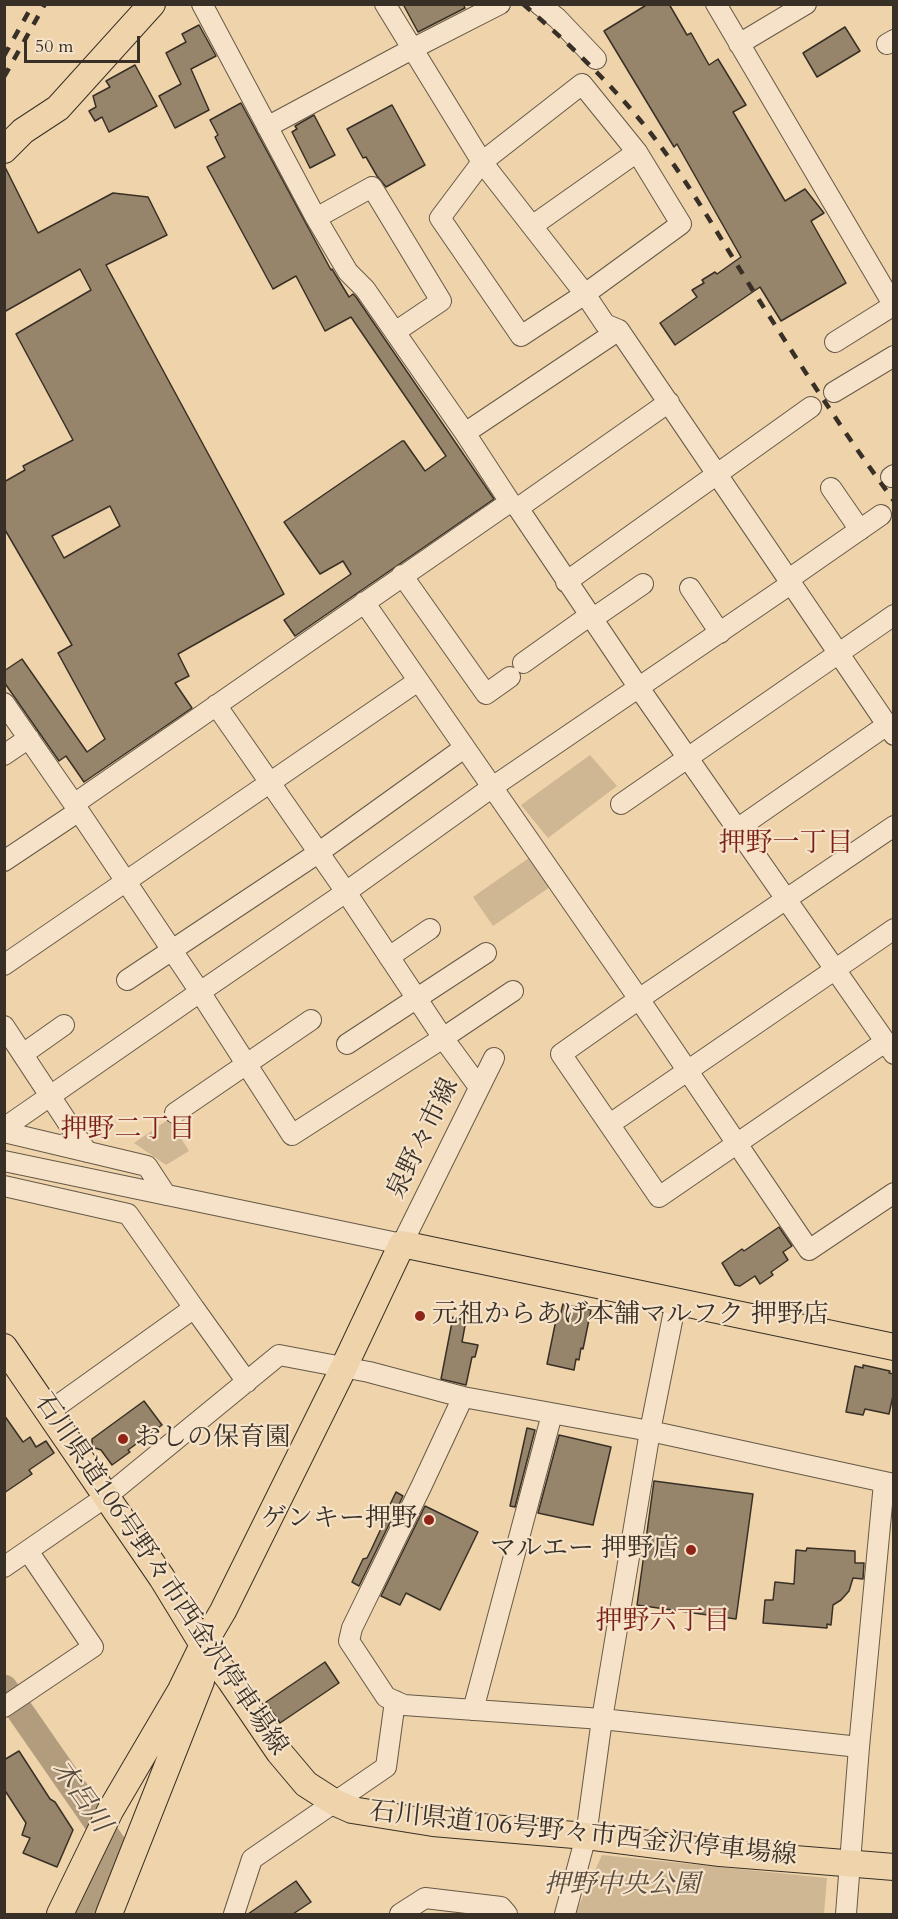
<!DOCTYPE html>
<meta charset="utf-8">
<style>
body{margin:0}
#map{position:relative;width:898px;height:1919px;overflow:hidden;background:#efd3ab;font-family:Cardo,serif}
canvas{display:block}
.frame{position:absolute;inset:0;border:6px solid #383026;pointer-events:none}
.scale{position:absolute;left:24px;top:36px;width:116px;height:27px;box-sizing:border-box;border:3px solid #383026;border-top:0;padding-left:8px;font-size:18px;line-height:21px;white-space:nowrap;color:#383026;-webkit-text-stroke:4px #f5e2c8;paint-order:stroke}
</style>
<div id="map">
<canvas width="898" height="1919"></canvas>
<div class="frame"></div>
<div class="scale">50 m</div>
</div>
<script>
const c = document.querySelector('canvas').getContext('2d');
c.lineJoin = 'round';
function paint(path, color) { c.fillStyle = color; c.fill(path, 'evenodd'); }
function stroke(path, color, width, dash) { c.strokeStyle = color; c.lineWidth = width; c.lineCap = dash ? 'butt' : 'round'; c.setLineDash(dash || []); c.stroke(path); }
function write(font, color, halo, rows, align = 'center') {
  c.font = font + ' Cardo,"Noto Serif JP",serif'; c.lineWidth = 4.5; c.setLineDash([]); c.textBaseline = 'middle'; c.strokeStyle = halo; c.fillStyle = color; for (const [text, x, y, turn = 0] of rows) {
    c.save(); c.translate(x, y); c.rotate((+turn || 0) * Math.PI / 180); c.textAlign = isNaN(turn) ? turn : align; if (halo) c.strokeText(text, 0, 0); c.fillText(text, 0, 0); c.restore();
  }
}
const green = new Path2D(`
 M590,755l27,31 -69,52 -27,-33z
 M533,855l20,30 -60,41 -20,-29z
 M169,1119l20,32 -23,14 -32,-22z
 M602,1855l225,23 -3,36h-249z`);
const river = new Path2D(`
 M4,1688l109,157 -26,69`);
const building = new Path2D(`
 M403,4h60l2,4 -47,24z
 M648,4h21l18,31 4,-2 18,32 9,-6 28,46 -13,7 52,89 20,-12 19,24 -13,8 35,62 -65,38 -21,-34 -85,58 -15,-22 37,-26 -5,-7 12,-7 -2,-3 13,-8 2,2 24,-17 -64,-113 -3,3 -70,-116z
 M199,25l17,31 -25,13 18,41 -34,18 -16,-32 22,-12 -15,-31 20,-11 -4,-8z
 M845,27l15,24 -43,26 -14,-24z
 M135,65l22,41 -48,26 -7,-15 -7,4 -6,-10 7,-4 -3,-11 17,-9 -4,-6z
 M241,103l90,167 1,-1 17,28 4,-3 3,3 138,202 -199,137 -11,-16 67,-46 -8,-13 -23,13 -36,-52 118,-81h2l21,30 21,-15 -95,-139 -26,14 -29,-55 -23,13 -66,-122 18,-10 -10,-20 3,-2 -8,-15z
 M392,105l33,60 -39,22 -9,-11 -11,-19 -3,1 -16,-29z
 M314,115l21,40 -25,13 -18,-36 5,-3 -2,-3z
 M4,165l34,68 75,-40 35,4 19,38 -61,30 178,329 -106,60 11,22 -14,7 17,25 -108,74 -18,-26 -7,5 -55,-79v-11l18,-12 65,93 18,-13 -47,-86 14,-8 -68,-117v-46l21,-12 -2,-4 50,-26 -57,-106 75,-44 -11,-21 -76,43zM110,506l10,20 -56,32 -12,-22z
 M779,1227l13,19 -9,6 5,8 -17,12 2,3 -13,9 -5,-8 -15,10 -5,-1 -13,-22 20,-14 2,2z
 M563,1304l28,6 -8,39 -2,-1 -2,12 -3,-1 -2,11 -27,-6 10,-49 3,1z
 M453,1317l13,3 -4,22 16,3 -3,12h-3l-6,28 -25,-6z
 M863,1365l27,6 -1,2 5,1v17l-5,23 -24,-5 -2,6 -17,-3 9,-46 8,2z
 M144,1401l18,24 -34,25 2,2 -18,13 -11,-15 -9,-3v-8z
 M4,1415l19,27 7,-5 6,10 10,-6 8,12 -25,17 3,4 -28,19z
 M527,1428l8,2 -20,77 -5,-1z
 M559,1435l52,12 -18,78 -55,-12z
 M654,1481l99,13 -17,125 -99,-14z
 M396,1492l7,4 -44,90 -7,-4 11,-23 4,-1 4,-8 15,-32 -1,-3z
 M425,1506l53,26 -38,78 -34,-17 -6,12 -19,-9z
 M807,1548l48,3v12h9l-1,16 -10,-1 -4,13 -8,9 -8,5 -2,20 -4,-1v4l-64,-5 2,-23h8l2,-18 19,2 2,-34 10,1z
 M325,1662l14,21 -59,40 -14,-21z
 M19,1751l31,48 5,3 18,28 -16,37 -34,-14 7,-15 -8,-3 4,-12 -22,-34v-29z
 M296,1881l15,21 -18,12h-45z`);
const minor = new Path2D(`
 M202,4l114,214 32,54 17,17 100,144 45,69 8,6 121,180 255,366
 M385,4l97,158 103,132 20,30 14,6 275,405
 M539,4l18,14 39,41
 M716,4l178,302
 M739,44l67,-40
 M887,44l7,-4
 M582,84l55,68 44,72 -96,70 -64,42 -81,-118 42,-56z
 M267,127l145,-78 88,-45
 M316,218l56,-31 69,114 -46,31
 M532,226l105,-74
 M835,342l59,-37
 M834,392l60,-36
 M465,433l154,-103
 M891,477l3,-2
 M831,488l29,42
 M518,508l151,-106
 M402,575l84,119 24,-17
 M789,579l92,-64
 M566,582l245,-175
 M690,588l30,45
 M364,602l275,397 170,251 85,-57
 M592,619l51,-35
 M523,663l66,-47
 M4,703l70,101
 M216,705l130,187 -146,100 92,143 151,-97 36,49
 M4,755l25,-17
 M621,804l273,-189
 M737,829l150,-104
 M4,861l75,-50
 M389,957l41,-28
 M4,965l414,-284
 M127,980l191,-127 146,-105
 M513,991l-70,47 -97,-146 145,-104 301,-205
 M4,1026l83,126
 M885,1042l-226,155 -98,-143 78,-55 255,-173
 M347,1044l139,-91
 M23,1054l41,-29
 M175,1113l136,-93
 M610,1124l284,-195
 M4,1128l196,-136 -126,-188 436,-302
 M4,1132l143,34 19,29
 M4,1161l398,83 92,-186
 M4,1186l124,28 66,94 -144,103
 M194,1308l53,74
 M463,1397l-42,90 -69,141 -3,13 37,56 18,8 198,14 257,28 -13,167
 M4,1567l103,-71 172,-141 90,17 94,25 187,34 244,53
 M4,1707l89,-60 -65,-96
 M473,1710l79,-296
 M859,1747l25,-264
 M234,1914l18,-55 134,-92 9,-66
 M400,1914l25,-16 76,9 6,7
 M565,1914l21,-78 16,-117 48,-288 26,-130`);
const major = new Path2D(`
 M4,150l19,-19 35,-23 94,-104
 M4,1347l158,231 41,67 27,35 49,72 27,32 28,18 18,8 81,13 153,13 134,17 174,14
 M60,1914l50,-103 71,-121 22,-45 20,-34 120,-242 59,-125 492,103
 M109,1914l92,-233`);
const rail = new Path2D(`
 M523,4c49,42 97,88 136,140 34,46 63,97 93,145 46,72 91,143 142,212
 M4,56l29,-52
 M4,77l41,-73`);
const markers = [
 [420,1316,6,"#8f2418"],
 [123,1439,6,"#8f2418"],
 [429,1520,6,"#8f2418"],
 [691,1550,6,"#8f2418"]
];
const streetNames = [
 ["泉野々市線",424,1139,-64],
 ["石川県道106号野々市西金沢停車場線",160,1575,56],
 ["石川県道106号野々市西金沢停車場線",583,1835,6]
];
const poiNames = [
 ["元祖からあげ本舗マルフク 押野店",432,1316],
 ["おしの保育園",135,1439],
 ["ゲンキー押野",417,1520,"right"],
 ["マルエー 押野店",679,1550,"right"]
];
const parkNames = [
 ["押野中央公園",622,1886]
];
const neighbourhoodNames = [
 ["押野一丁目",786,845],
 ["押野二丁目",128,1131],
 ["押野六丁目",663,1623]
];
const waterNames = [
 ["木呂川",80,1797,55]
];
paint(green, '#d0b794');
stroke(river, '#b19c7e', 27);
paint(building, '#97856b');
stroke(building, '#383026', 1.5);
stroke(minor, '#665947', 22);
stroke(major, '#383026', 28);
stroke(minor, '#f5e2c8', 20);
stroke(major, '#efd3ab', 26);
stroke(rail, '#383026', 4.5, [10, 10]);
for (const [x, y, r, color] of markers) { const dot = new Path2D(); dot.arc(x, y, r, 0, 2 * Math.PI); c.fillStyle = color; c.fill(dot); stroke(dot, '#f5e2c8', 2); }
write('26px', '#383026', '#f5e2c8', streetNames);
write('26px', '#383026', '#f5e2c8', poiNames, 'left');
write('italic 26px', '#564b3c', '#f5e2c8', parkNames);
write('27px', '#7a1f14', '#f5e2c8', neighbourhoodNames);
write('italic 27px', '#564b3c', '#f5e2c8', waterNames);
</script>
